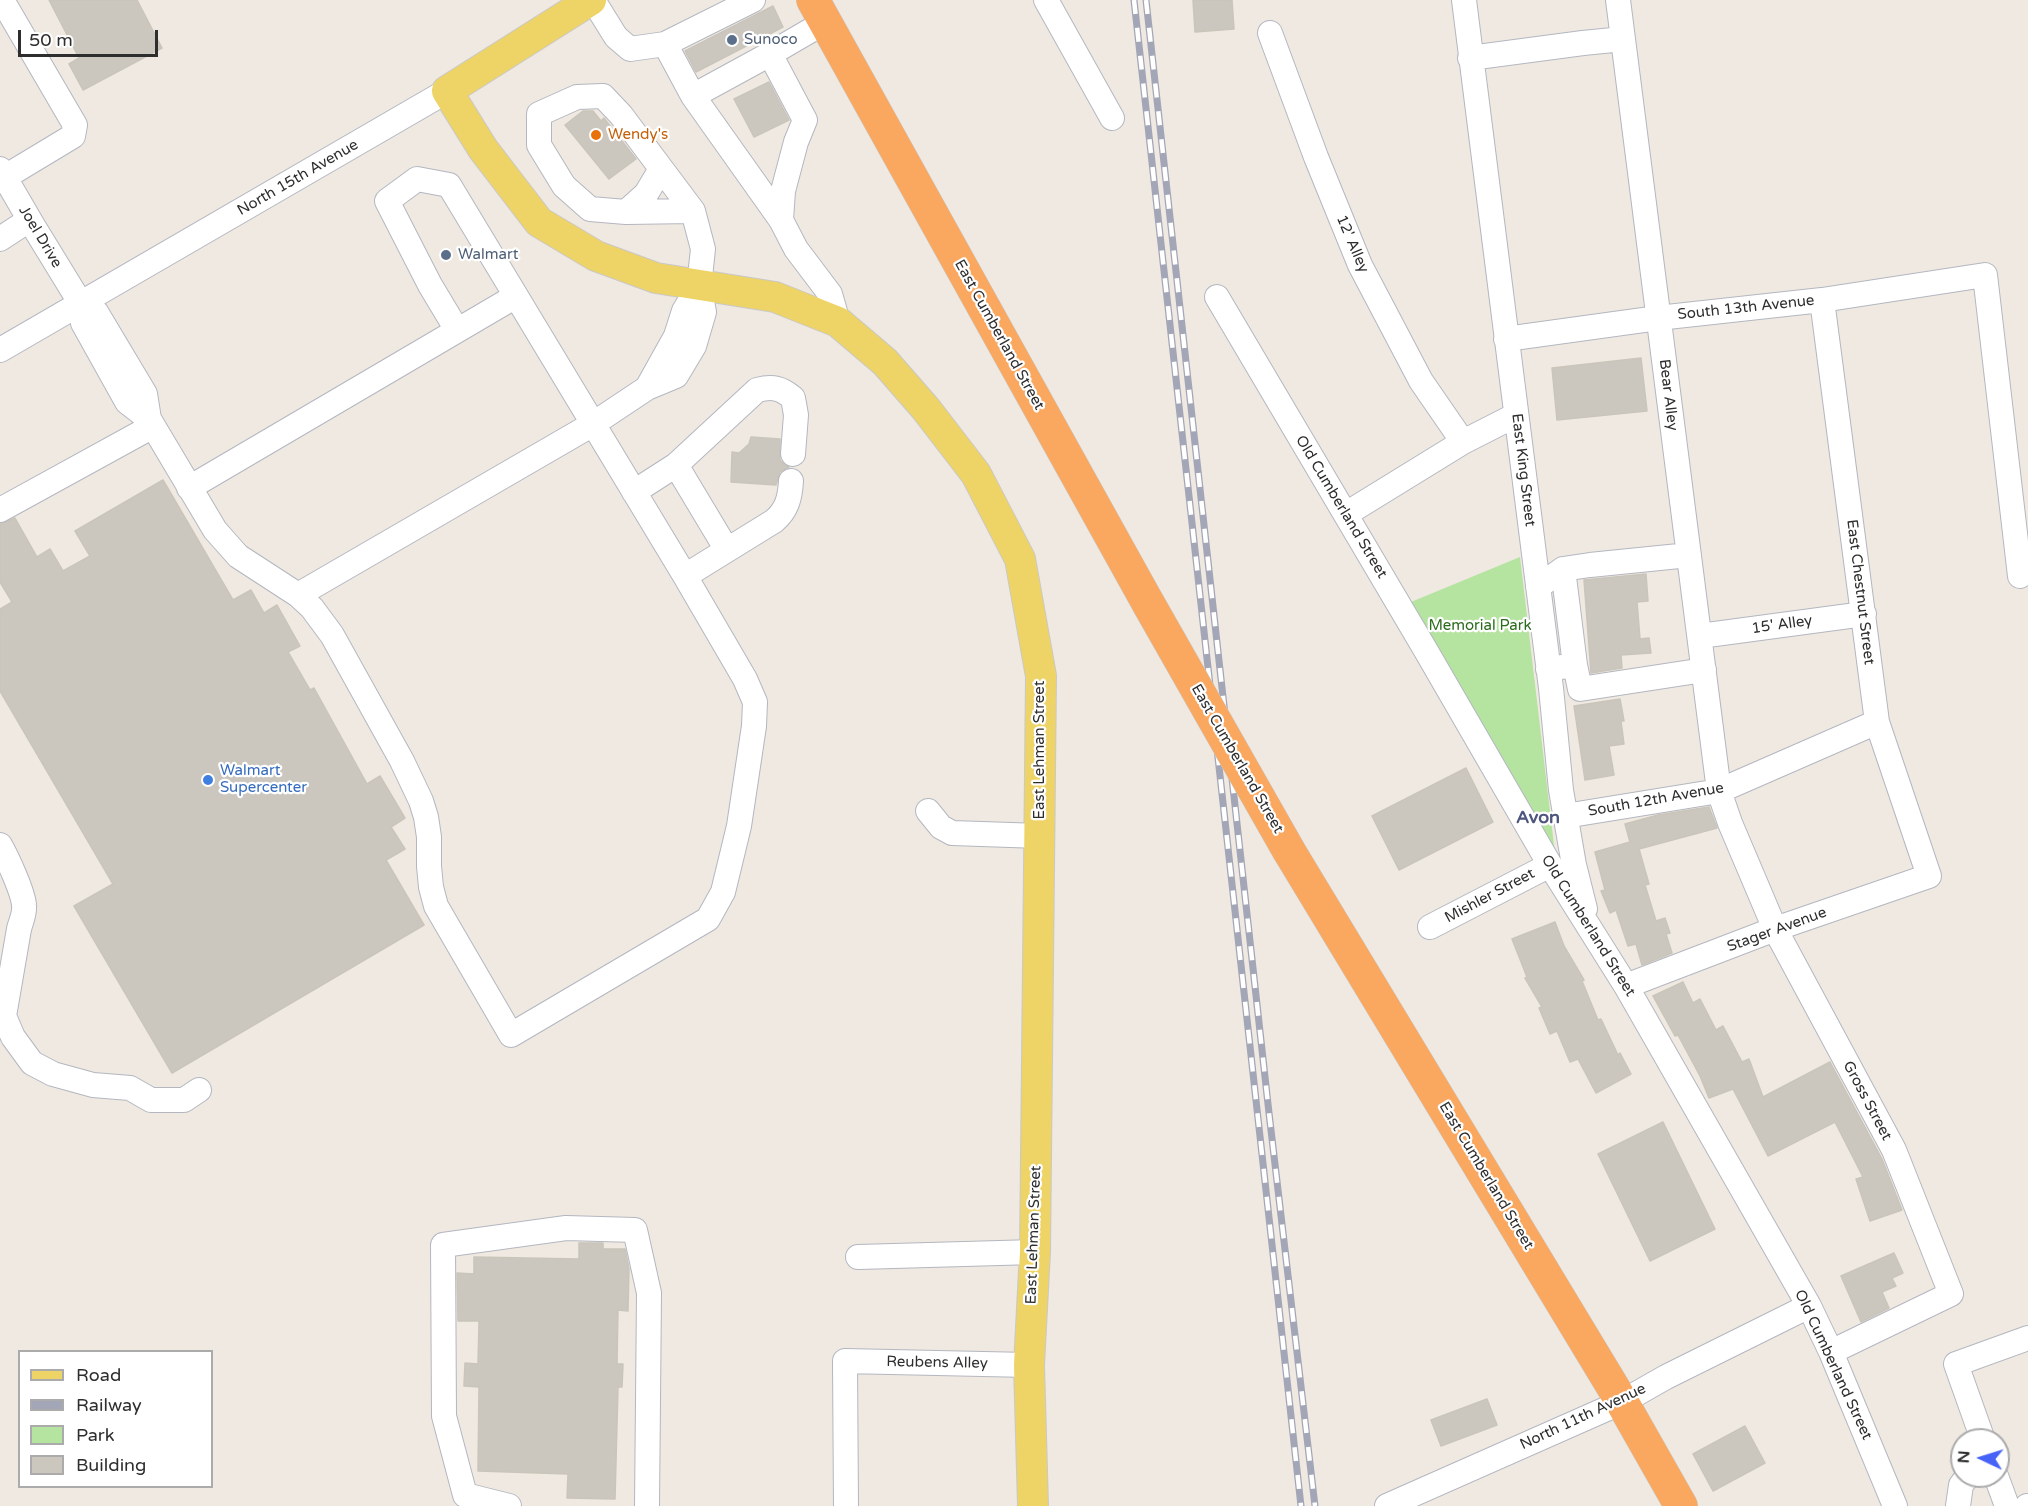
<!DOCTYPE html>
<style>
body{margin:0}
#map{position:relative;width:2028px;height:1506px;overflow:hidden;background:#efe9e1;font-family:"Varela Round",sans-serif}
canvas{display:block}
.legend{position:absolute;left:18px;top:1350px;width:195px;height:138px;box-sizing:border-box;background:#fff;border:2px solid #ababab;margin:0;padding:8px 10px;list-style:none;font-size:18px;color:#2e2e2e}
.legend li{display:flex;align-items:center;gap:12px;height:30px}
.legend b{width:30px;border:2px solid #ababab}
.north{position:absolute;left:1950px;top:1428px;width:60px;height:60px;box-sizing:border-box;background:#fff;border:2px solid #ababab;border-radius:50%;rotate:274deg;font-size:16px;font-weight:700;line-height:24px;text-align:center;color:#2e2e2e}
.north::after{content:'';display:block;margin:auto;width:21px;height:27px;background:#4762f6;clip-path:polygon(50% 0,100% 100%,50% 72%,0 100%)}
.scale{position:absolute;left:18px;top:30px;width:140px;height:27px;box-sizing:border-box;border:3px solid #2e2e2e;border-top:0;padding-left:8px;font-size:18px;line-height:21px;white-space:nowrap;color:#2e2e2e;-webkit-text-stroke:4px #fff;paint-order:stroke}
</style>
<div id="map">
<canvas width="2028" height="1506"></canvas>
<ul class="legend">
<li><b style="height:8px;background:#eed367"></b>Road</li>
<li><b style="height:8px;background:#a3a6b7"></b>Railway</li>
<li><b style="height:16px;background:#b5e3a0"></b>Park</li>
<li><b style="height:16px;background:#cbc7bf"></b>Building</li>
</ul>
<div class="north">N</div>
<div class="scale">50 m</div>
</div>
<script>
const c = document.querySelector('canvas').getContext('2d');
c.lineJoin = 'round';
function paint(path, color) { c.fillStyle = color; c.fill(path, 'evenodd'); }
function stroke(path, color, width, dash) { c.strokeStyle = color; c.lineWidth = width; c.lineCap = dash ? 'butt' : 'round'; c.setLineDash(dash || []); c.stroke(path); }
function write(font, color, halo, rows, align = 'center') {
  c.font = font + ' "Varela Round",sans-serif'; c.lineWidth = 4.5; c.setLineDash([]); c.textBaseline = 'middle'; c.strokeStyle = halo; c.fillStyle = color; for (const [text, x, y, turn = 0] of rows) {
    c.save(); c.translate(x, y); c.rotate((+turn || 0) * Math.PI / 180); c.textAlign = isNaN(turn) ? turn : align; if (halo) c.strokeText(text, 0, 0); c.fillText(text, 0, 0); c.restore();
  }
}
const green = new Path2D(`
 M1520,557l35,297 -144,-252z`);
const building = new Path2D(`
 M49,0h88l25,48 -79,42 -14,-26 10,-6z
 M1193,0h39l2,29 -39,3z
 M773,6l10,21 -87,45 -11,-21z
 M769,82l20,38 -35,17 -20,-38z
 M583,111h10l8,10 3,-3 32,41 -27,20 -44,-54z
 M1641,358l6,53 -90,9 -5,-52z
 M751,437l29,2v21l5,5 4,2 -9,5 -4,13 -45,-3 1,-30 7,1 10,-9z
 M163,480l70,120 18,-10 13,23 13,-8 23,41 -12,6 22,38 4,-2 53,96 13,-8 25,42 -14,9 14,22 -19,11 38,65 -252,148 -98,-167 39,-22 -113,-193v-82l12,-7 -12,-20v-58l15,-6 22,39 13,-8 13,22 27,-15 -15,-25z
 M1646,574l2,27 -11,1 3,37 9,-1 2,15 -30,2 1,13 -31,5 -7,-93z
 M1620,699l4,22h-3l3,23 -15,2 5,29 -29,5 -11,-74z
 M1466,768l27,54 -94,48 -27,-54z
 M1709,807l8,21 -78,21 10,35 -4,1 11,36 9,-3 5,15 -4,1 6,19 -30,12 -6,-21 -8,2 -12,-36 -6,3 -9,-22 4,-1 -10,-38 35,-10 -5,-18 33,-9z
 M1555,922l9,24 20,34 -2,1 16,39 3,-1 17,36 2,-2 11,21 -35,19 -18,-34 -8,3 -13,-31 -7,3 -11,-26 3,-1 -17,-29 2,-1 -15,-38z
 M1683,982l10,21 7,-4 16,31 7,-4 19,36 7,-3 14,38 67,-35 52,97 20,51 -32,11 -14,-42 7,-2 -28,-55 -67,34 -35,-67 -24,9 -9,-22 -22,-41 -3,1 -22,-40z
 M1663,1122l52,107 -65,32 -52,-107z
 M579,1243h24v6h22l4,20 -1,42 -10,-1 -1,54h6l-1,23h-4l-3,112 -48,-1 1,-24 -90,-3 1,-84 -15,-1 1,-23 13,1 1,-43h-21l-1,-48 17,1v-17l105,2z
 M1894,1253l9,20 -11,5 4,8 -14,6 7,16 -28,14 -20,-46z
 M1487,1399l10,26 -56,21 -10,-26z
 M1745,1426l20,37 -52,28 -20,-37z`);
const minor = new Path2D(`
 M2,0l73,125 -2,11 -68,41
 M593,0l23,37 14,12 35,-5 28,52 77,-42
 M1046,0l66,118
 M1464,0l87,688 10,102 13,75 11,44
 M1618,0l101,791 11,32 45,106 119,221 57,144 -120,58
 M825,22l-55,32 35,66 -9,22 -13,49 -2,29 15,29 34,45 8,28
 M1270,33l46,124 44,108 61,116 42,61
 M665,44l88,-44
 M1470,58l113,-15 40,-4
 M693,96l88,124
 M0,169l32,55 49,80 2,19 44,79 22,17 66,111 23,26 60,39 14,13 20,27 70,126 19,40 5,16 3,20v29l2,21 5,19 75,129 197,-116 15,-27 16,-66 15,-100 1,-24 -10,-23 -60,-103 -236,-391 -32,-6 -30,22 43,84 27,45
 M626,212l20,-18 15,-25
 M0,239l29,-19
 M1217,297l208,352 125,216 76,121 183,320 22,46 64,154
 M83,305l13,7 49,82 4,25
 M1506,339l152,-21 164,-18 163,-25 35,301
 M0,350l447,-259
 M647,388l29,-52 8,-25 15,-25
 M676,465l51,85
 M189,488l327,-192
 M634,492l42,-27 81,-75c16,-4 24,-2 36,8l3,17 -3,39
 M0,510l153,-84
 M1346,514l117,-72 53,-27
 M1563,569l27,-4 99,-10
 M685,576l89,-55c13,-11 16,-23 17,-40
 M1538,587l25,-18 12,96 -27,4
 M298,595l295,-171 54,-36 29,-12 18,-30 10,-34 -5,-26 4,-37 -10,-38 -72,-96 -18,-19 -26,1 -38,17v31l25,41 26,23 36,3 67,-1
 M1700,636l164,-22
 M1575,665l5,24 124,-19
 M928,811l13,16 11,6 88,3
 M1565,816l154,-25 158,-69
 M0,845c7,12 23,47 24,60 1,9 -3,16 -5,24l-15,87 9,21 19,26 21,11 40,11 37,3 21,12h33l15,-10
 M1430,927l120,-62
 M1626,986l149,-57 154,-53 -52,-154 -55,-422
 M858,1257l177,-5
 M1983,1440l-27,-76 72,-26
 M1996,1476l11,30
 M509,1506l-44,-11 -21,-79 -1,-171 123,-17 69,2 14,63 -2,213
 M846,1506l-1,-145 184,4
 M1387,1506l235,-104 44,-25 143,-71
 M1958,1506l3,-21 7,-9
 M2027,1506h1`);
const major = new Path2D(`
 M591,0l-144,91 36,58 56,73 57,34 60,22 119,19 63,25 47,40 41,47 50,65 44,85 21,117 -6,576 -6,113 4,141`);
const highway = new Path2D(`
 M813,0l335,603
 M1289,851l333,551 59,104`);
const rail = new Path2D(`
 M1134,0l167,1506
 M1146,0l123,1113 46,393`);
const highwayBridge = new Path2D(`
 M1148,603l141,248`);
const markers = [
 [732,40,6,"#5c6f8a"],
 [596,135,6,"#e8710a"],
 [446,255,6,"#5c6f8a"],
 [208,780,6,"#3f7fe0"]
];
const serviceNames = [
 ["Sunoco",744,40],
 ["Walmart",458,255]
];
const foodNames = [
 ["Wendy's",608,135]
];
const streetNames = [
 ["North 15th Avenue",298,178,-30],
 ["Joel Drive",40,237,59],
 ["12' Alley",1352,244,67],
 ["South 13th Avenue",1746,308,-6],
 ["East Cumberland Street",999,335,61],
 ["Bear Alley",1668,395,83],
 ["East King Street",1523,470,83],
 ["Old Cumberland Street",1341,507,59],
 ["East Chestnut Street",1860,592,83],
 ["15' Alley",1782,625,-8],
 ["East Lehman Street",1040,750,-90],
 ["East Cumberland Street",1237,759,60],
 ["South 12th Avenue",1656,800,-10],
 ["Mishler Street",1490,896,-28],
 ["Old Cumberland Street",1588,926,58],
 ["Stager Avenue",1777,930,-20],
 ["Gross Street",1867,1101,62],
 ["East Cumberland Street",1486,1176,59],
 ["East Lehman Street",1034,1235,-88],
 ["Reubens Alley",937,1363,1],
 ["Old Cumberland Street",1833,1365,65],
 ["North 11th Avenue",1583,1417,-25]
];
const parkNames = [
 ["Memorial Park",1480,626]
];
const shopNames = [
 ["Walmart",220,771],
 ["Supercenter",220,788]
];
const quarterNames = [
 ["Avon",1538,818]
];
paint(green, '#b5e3a0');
paint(building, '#cbc7bf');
stroke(building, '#cac5ba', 1.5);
stroke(minor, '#b4b7c0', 26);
stroke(major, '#c9c9c9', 32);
stroke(highway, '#c9c9c9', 34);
stroke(minor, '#fff', 24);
stroke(major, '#eed367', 30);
stroke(highway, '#faa860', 33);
stroke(rail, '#a3a6b7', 7);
stroke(rail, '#fff', 4.5, [14]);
stroke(highwayBridge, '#c9c9c9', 34, []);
stroke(highwayBridge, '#faa860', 33);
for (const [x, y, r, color] of markers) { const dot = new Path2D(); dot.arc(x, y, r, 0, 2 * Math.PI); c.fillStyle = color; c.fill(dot); stroke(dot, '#fff', 2); }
write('15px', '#4e5e75', '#fff', serviceNames, 'left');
write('15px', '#c56008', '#fff', foodNames, 'left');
write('15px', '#2e2e2e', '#fff', streetNames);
write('15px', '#2b6c1d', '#fff', parkNames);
write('15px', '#366cbe', '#fff', shopNames, 'left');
write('bold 18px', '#4e557e', '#fff', quarterNames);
</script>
